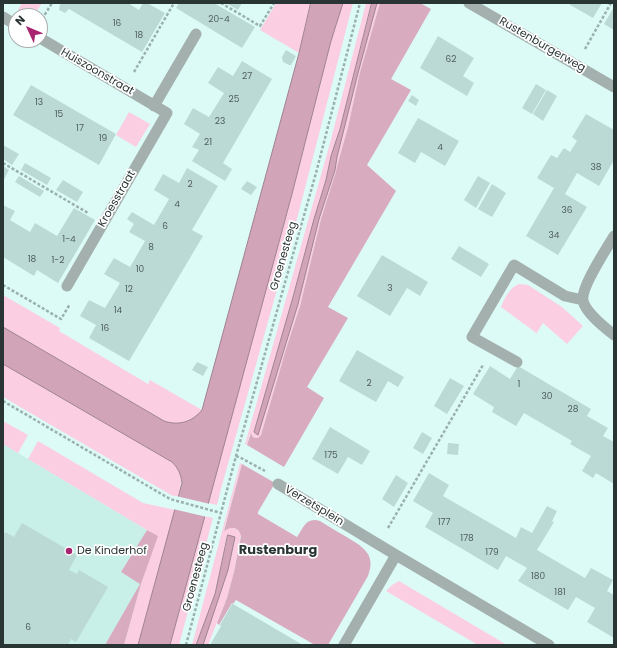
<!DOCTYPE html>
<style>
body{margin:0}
#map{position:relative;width:617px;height:648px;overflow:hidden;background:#ddfbf6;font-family:Poppins,sans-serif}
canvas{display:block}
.frame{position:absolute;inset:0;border:4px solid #293533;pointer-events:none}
.north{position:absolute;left:8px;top:8px;width:40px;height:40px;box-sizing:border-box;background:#fff;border:1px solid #a9aead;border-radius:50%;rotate:314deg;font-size:11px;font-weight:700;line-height:16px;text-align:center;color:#293533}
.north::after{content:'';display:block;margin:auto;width:14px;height:18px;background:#a8246f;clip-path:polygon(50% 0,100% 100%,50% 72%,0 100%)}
</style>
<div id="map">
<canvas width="617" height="648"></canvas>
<div class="frame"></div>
<div class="north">N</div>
</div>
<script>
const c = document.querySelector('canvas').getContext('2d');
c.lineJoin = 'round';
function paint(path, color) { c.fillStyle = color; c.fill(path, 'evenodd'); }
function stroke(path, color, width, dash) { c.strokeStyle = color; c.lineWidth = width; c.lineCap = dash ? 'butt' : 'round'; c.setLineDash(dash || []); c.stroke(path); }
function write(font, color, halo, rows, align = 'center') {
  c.font = font + ' Poppins,sans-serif'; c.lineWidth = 3.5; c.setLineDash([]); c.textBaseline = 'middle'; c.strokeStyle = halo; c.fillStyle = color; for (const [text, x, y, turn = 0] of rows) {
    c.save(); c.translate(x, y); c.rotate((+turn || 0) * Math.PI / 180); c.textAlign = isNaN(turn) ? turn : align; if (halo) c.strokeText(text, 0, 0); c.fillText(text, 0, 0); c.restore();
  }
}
const built = new Path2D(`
 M3,444l144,86 -26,42 20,12 -36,61h-102z`);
const green = new Path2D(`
 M22,3h20l-8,13h-5l-11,-6z
 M276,3h35l-12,50 -39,-23z
 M343,3h10l-55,212 -77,274 -4,16 -9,-2 84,-309 39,-153z
 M366,3h6l-32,126 -9,27 -5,24 -12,39 -21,78 -39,135 4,2 40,-130 21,-85 16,-49 2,-13 21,-84 19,-70h3l-20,69 -12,55 -9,32 -3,12 -15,48 -21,87 -14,43 -25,86 -3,3h-3l-5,-4 -3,11 -2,-1 85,-301z
 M129,112l21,12 -14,23 -20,-12z
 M519,284l9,1 34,22 21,19 -16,18 -24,-21 -7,11 -1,-2 -34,-25c3,-8 9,-20 18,-23z
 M3,295l57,33 -1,3 89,53 2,-4 52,30c-10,12 -23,16 -38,11l-161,-94z
 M3,364l169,98c12,12 10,19 6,35l-7,-2 -168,-98z
 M3,421l25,14 -10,18 -15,-9z
 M38,441l105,62 32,7 -37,135h-14l17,-61 16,-48 -129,-77z
 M240,463l2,1 -18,66c7,-3 12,-3 17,4l-7,38 -7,26 -19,47h-5l25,-75 7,-33 -7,-2 -13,59 -19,51h-4z
 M205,516l8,2 -34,127h-9z
 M399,581l108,64h-29l-92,-54 6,-6z`);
const forest = new Path2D(`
 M380,3h40l11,6 -40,70 20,11 -44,75 29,26 -68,116 20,11 -41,69 17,11 -40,69 -37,-22 4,-12 1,3 3,2h3l3,-3 25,-86 14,-43 21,-87 15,-48 3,-12 9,-32 12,-55z
 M242,464l33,19 -17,29v2l39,23c7,-10 9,-20 23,-16 8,5 16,10 25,15 16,10 32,17 23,40l-40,69h-13l-79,-45 -3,4 -1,-1 -13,22 -2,-2 10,-25 7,-26 7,-36c-2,-9 -10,-10 -17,-5z
 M147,530l11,6 -17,48 -17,61h-19l35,-61 -19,-12z`);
const water = new Path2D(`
 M311,3h32l-12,38 -39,153 -122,451h-32l44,-162c-1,-9 -4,-15 -10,-21l-169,-98v-37l161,94c15,5 28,1 38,-11l97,-357z
 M372,3h5l-19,70 -21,84 -2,13 -16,49 -21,85 -40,131 -4,-3 39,-135 21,-78 12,-39 5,-24 9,-27z
 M228,535l7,2 -7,33 -25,75h-7l19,-51z`);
const pier = new Path2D(`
 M176,496l34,8 -3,13 -34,-8z`);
const building = new Path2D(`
 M58,3h70l11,7 4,-7h4l18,10 -23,39 -73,-43 -4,4 -6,-3 1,-6z
 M179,3h35l41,24 -13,21 -66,-40z
 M226,3h16l-4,7z
 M567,3h35l-9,15z
 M614,7v23l-10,-6z
 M438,36l36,22 -11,18 11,7 -7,13 -47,-28z
 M286,50l10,6 -5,9h-2l-6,-3 -1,-5z
 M242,61l30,18 -49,84 9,6 -7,12 -33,-20 7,-11 -7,-3 8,-13 -16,-10 9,-16 16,9 15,-24 -16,-10 10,-16 15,9z
 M536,84l10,6 -14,24 -10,-6z
 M31,85l85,49 -17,31 -86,-50z
 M547,90l10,6 -14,25 -10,-7z
 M412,95l7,5 -3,6 -8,-5z
 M586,114l28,16v30l-15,26 -22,-13 -12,21 22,13 -29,48 -32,-19 28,-48 -17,-10 14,-23 6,3 7,-10 6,4 7,-11 -5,-4z
 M418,118l41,23 -14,25 -24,-14 -6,11 -17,-10z
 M3,145l16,9 -7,11 -9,-6z
 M25,163l26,15 -4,7 -26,-15z
 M3,166l6,4 -6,11z
 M187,168l31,18 -26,44 11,6 -74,125 -40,-23 7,-13 -16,-9 9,-16 16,8 15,-25 -16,-9 10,-16 16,9 15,-26 -16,-9 5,-8 -7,-5 5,-7 22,13 15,-26 -15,-9 9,-16 16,9z
 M19,176l25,15 -4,6 -25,-15z
 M478,176l12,7 -14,25 -12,-8z
 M63,180l20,12 -6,10 -21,-12z
 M247,181l10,6 -6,8 -10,-6z
 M492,184l14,9 -14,24 -14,-8z
 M3,205l12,6 -5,9 20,12 5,-9 22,13 17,-28 21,12 -37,63 -21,-13 -3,6 -31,-19z
 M459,246l30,18 -8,13 -30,-18z
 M382,255l46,27 -8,14 -13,-8 -17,28 -33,-20z
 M357,350l47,27 -6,10 -10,-6 -12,21 -37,-21z
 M197,362l11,5 -5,9 -11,-6z
 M490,366l20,13 8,-13 73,43 -4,7 21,12 -5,8 11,6v42l-18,-11 -3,5 -11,-7 9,-15 -21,-12 2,-3 -48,-28 -8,13 -24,-14 2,-5 -21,-13z
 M450,378l14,8 -17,28 -13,-8z
 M330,427l40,24 -8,14 -14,-8 -10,17 -26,-15z
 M422,432l10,6 -9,16 -10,-6z
 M448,443l11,1 -1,11 -11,-1z
 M429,473l20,12 -6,11 73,42 5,-11 11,6 15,-27 10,5 -5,10 2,1 -17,28 48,28 6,-10 22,12 -6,11 7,4v43l-27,-16 8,-14 -19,-11 -8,13 -50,-29 9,-13 -21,-12 -8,14 -73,-43 8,-14 -20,-12z
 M396,475l12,8 -14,24 -12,-8z
 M22,523l55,32 -8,15 8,4 2,-4 29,17 -32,55 -5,-3 -3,6h-65v-109l2,-4 9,5z
 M232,604h1l70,41h-93l11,-19 -1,-1z`);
const path = new Path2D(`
 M221,3l39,23 14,-23
 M42,19l10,-16
 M585,49l26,-46
 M134,72l40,-69
 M3,163l85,50
 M3,285l58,34 9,-15
 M3,401l167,98 51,14
 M236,456l5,2 24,13
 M388,528l95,-163
 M186,645l50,-189 80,-283 44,-170`);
const minor = new Path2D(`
 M3,17l13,8
 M40,38l127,75 -100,173
 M154,106l42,-72
 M614,236c-7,12 -34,52 -31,65 3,12 21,26 31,34
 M517,362l-45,-25 42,-72 51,31 18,4
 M278,484l118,71 153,90
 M344,645l52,-90`);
const tertiary = new Path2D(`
 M469,3l145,84`);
const markers = [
 [69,551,4,"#a8246f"]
];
const numberNames = [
 ["20-4",219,20],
 ["16",117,24],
 ["18",139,36],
 ["62",451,60],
 ["27",247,77],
 ["25",234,100],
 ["13",39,103],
 ["15",59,115],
 ["23",220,122],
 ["17",80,129],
 ["19",103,139],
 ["21",208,143],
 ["4",440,148],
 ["38",596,168],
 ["2",190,185],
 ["4",177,205],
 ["36",567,211],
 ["6",165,227],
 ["34",554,236],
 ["1-4",69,240],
 ["8",151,248],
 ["18",32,260],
 ["1-2",58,261],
 ["10",140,270],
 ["3",390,289],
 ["12",129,290],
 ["14",118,311],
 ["16",105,329],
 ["2",369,384],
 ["1",519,385],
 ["30",547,397],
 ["28",573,410],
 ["175",331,456],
 ["177",444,523],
 ["178",467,539],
 ["179",492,553],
 ["180",538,577],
 ["181",560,593],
 ["6",28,628]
];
const streetNames = [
 ["Rustenburgerweg",542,45,30],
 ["Huiszoonstraat",97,72,30],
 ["Kroesstraat",117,199,-60],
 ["Groenesteeg",284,256,-74],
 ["Verzetsplein",314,506,31],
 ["Groenesteeg",196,577,-75]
];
const poiNames = [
 ["De Kinderhof",77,551]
];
const quarterNames = [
 ["Rustenburg",278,551]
];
paint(built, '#c8efe8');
paint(green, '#fbcee1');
paint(forest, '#d9abbe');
paint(water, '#d1a4b7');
stroke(water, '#9f838f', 1);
paint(pier, '#ddfbf6');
paint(building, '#bcdad5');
stroke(path, '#9ab1ad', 2.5, [3, 2]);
stroke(minor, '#a3b0ae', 11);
stroke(tertiary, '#a3b0ae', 11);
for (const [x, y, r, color] of markers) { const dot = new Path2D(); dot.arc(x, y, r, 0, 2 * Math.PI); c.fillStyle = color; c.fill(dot); stroke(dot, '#fff', 1.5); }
write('9px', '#4e5e5c', null, numberNames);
write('11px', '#293533', '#fff', streetNames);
write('11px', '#293533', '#fff', poiNames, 'left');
write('bold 13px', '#293533', '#fff', quarterNames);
</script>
